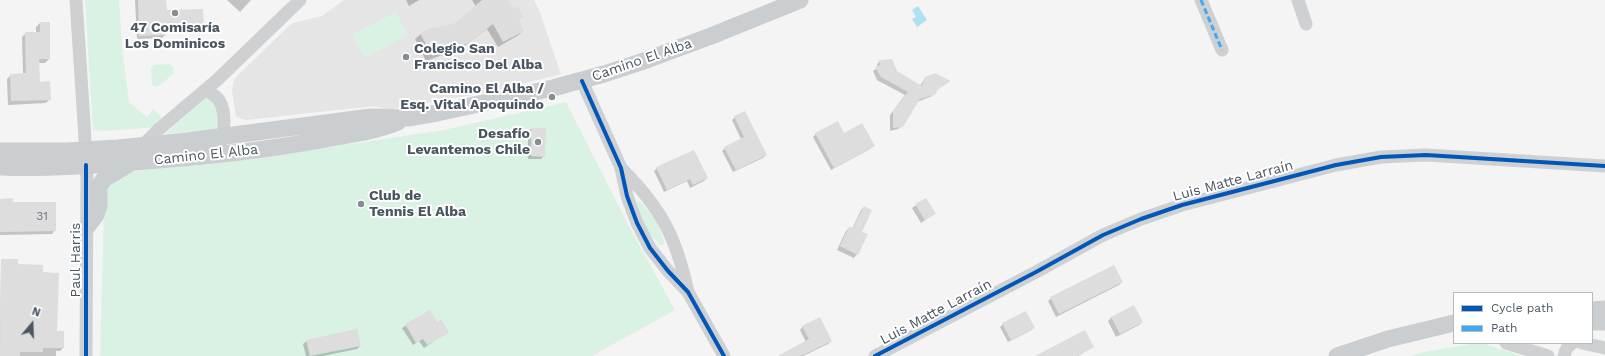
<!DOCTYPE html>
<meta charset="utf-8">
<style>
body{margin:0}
#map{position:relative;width:1605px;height:356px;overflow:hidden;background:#f4f4f4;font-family:"Work Sans",sans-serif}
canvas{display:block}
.legend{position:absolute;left:1453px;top:292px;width:140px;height:52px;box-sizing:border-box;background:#fff;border:1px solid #b7bbc0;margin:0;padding:5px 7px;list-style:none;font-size:12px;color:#4a5661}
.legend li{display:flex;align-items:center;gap:8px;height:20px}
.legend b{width:20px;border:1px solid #b7bbc0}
.north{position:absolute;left:12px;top:304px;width:40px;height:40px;-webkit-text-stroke:3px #fff;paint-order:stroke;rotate:19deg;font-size:11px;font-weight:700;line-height:16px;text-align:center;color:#4a5661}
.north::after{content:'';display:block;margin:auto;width:14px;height:18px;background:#4a5661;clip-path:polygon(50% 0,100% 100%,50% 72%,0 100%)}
</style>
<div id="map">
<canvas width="1605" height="356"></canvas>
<ul class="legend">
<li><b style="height:5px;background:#0057b8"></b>Cycle path</li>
<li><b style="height:5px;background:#3fa9f5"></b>Path</li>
</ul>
<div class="north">N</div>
</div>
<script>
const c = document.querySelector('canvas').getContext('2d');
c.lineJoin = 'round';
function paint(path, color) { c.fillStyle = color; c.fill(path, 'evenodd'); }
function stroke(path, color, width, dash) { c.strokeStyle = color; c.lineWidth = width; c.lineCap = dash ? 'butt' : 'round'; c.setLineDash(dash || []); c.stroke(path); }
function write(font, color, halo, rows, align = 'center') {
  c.font = font + ' "Work Sans",sans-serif'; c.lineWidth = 4; c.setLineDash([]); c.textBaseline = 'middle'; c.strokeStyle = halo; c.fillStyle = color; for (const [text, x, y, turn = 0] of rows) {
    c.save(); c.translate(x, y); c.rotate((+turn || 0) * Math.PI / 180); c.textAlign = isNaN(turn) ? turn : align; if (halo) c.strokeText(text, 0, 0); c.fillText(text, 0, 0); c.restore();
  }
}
const education = new Path2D(`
 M344,0h190l5,10 22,64 -72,18 -102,18 -12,-4 -129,14 -10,-3 -4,-27 2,-10 4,-5 52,-50 4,-2 28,-7z`);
const green = new Path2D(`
 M85,0h34l3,46 7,56 18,15 6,-8 12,11 -9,7 -48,4 -15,-1z
 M396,12l12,23 -43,23 -13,-23z
 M170,64l3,3 1,6 -15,13 -4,1 -3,-2 -1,-16 3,-4z
 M206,98l8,2 5,8 -3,23 -51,3z
 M566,102l67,132 42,76 -83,46h-492l5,-182 172,-19 167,-25z
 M640,201l16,19 9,23 -4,3 -18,-20 -6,-23z
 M1476,343h6l39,13h-110l13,-4z`);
const water = new Path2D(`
 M918,6l9,14 -10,7 -5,-8 4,-2 -4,-7z`);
const shadow = new Path2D(`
 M135,0h30l1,11 36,15 -3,3 -34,2v4l-3,3 -25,1z
 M227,0h24l-11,12z
 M406,0h13l-10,6z
 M472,0h35l6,10 9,7 -4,4 5,10 -6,5 -19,11 -11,-18 -26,19 -35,13 -11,-22 6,-5 34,-10 21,-17z
 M40,23l9,36 -4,4h-7l1,20 11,16 -4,4 -38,2 -1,-26 4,-4 12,-1 -1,-37 4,-4h10v-6z
 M880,61l40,25 5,-8 24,3 -14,10 -3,5 -15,6 -15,24 -4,3 -8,2v-16l15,-20 -28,-15 -4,-9 4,-3v-4z
 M735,117l31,38 -3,3 -30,14 -11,-21 3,-3 16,-9 -9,-19z
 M531,129l13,27 -3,3h-13v-27z
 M816,134h28l29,12 -3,3 -39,21 -18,-33z
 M657,168l50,10 -3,3 -14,7 -3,-7 -23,11 -10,-21z
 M926,199l9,14 -14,10 -9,-15z
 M0,200l12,3 43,27 -3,4 -52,1z
 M864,207l-3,25 5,3 -9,19 -3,4 -17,-8 9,-19 3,-3 3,1 9,-19z
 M1,260l41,13 14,59 7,16 -3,3h-4v5h-56z
 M1122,282l-3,3 -63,32 -8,-16 3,-3z
 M1134,306l8,16 -3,3 -23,12 -8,-16 3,-3z
 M429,311l8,12 10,9 -23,16 -5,-7 -6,4 -11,-17z
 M1003,324l31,4 -4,3 -22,11 -8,-15z
 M803,326l28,15 -3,3 -25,12h-23l26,-14 -6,-12z
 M307,341l53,5 -3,3 -34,7h-17l-3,-12z
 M1093,347l-15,9h-41z`);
const building = new Path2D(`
 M138,0h28l1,10 36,-1 1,18 -38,1v7l-27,1z
 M482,0h26l5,9 5,-3 5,11 -4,3 5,11 -21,11 -10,-18 -25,19 -36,13 -12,-23 11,-5 14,-2 10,-3z
 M40,22h10v37h-11l1,23 10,-1 1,19 -40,1 -1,-27 16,-1 -1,-41h15z
 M892,59l5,12 25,15 3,-9 10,-4 16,8 -14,9 -1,4 -16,5 -17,28 -10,1v-17l15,-19 -27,-15 -6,-10 5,-2 -1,-5z
 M745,111l22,44 -31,15 -12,-23 20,-10 -10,-21z
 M838,121l6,12 18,-10 13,23 -41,22 -19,-35z
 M531,128h15l-1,29 -14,-1z
 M694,150l14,28 -15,7 -3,-6 -23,11 -11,-23z
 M13,198v4h43v29l-56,1v-33z
 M926,198l10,16 -11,6 -10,-16z
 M864,206l8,4 -10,22 6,2 -10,21 -18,-9 9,-19 4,1z
 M1,259h17v5l25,1v7l16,1 -2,58h7v17h-21v4h-23v4h-20z
 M1114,265l9,17 -64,32 -9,-17z
 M1134,305l9,17 -23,12 -9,-17z
 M430,310l7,12 4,-3 8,14 -22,12 -4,-6 -7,4 -11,-19z
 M1026,311l9,17 -24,12 -9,-17z
 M820,317l12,24 -31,15h-23l31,-17 -7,-13z
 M357,329l4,17 -51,10 -4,-16z
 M1085,330l9,17 -17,9h-42z`);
const minor = new Path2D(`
 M76,0l8,123 3,57 -1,176
 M1201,0l21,50
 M1298,0l8,24
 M582,81l39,87 6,28 10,27 13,25 18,23 20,21 36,64
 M142,146l16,-16 59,-50 83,-80
 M199,151l12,-2 9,-5c5,-12 6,-33 -1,-44 -3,-4 -8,-7 -13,-10
 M621,168c40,40 55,68 67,124
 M1506,343l42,13
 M1582,343l23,5
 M875,356l161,-84 67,-37 38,-16 41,-14 154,-40 45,-8 45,-2 179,11
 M1564,356c1,-5 4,-11 9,-13`);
const major = new Path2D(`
 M0,151h67l51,-3 70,-7 183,-24 37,1 29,-5 116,-25 51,-14 37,-12 70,-26 89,-36
 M0,167c48,2 98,-2 146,-6 56,-4 113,-10 169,-20 28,-6 57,-8 83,-19
 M87,227l9,-12 3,-10v-18l5,-8 25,-15
 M1592,310l13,-1
 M1592,322h13
 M1337,356l51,-17 66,-16`);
const quiet = new Path2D(`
 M1201,0l21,50`);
const cycleway = new Path2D(`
 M582,81l39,87 6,28 10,27 13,25 18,23 20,21 36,64
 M86,165v191
 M875,356l161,-84 67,-37 38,-16 41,-14 154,-40 45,-8 45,-2 179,11`);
const markers = [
 [175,13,4,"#868d94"],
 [406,57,4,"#868d94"],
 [552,97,4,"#868d94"],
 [538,142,4,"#868d94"],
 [361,204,4,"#868d94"]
];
const numberNames = [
 ["31",42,216]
];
const poiNames = [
 ["47 Comisaría",175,28,"center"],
 ["Los Dominicos",175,44,"center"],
 ["Colegio San",414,49],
 ["Francisco Del Alba",414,65],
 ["Camino El Alba /",544,89,"right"],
 ["Esq. Vital Apoquindo",544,105,"right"],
 ["Desafío",530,134,"right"],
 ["Levantemos Chile",530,150,"right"],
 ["Club de",369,196],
 ["Tennis El Alba",369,212]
];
const streetNames = [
 ["Camino El Alba",642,60,-19],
 ["Camino El Alba",206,155,-6],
 ["Luis Matte Larraín",1233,181,-15],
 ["Paul Harris",76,260,-90],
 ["Luis Matte Larraín",936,312,-28]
];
paint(education, '#e6e5e6');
paint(green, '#d9f2e3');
paint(water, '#aee2f0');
paint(shadow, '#0003');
paint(building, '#ddddde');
stroke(minor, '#ced0d2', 13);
stroke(major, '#caced1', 17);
stroke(quiet, '#3fa9f5', 3, [6, 3]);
stroke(cycleway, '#0057b8', 4);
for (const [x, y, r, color] of markers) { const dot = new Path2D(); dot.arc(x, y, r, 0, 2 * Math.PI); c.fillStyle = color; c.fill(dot); stroke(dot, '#fff', 1.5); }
write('12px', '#707881', null, numberNames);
write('bold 14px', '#4a5661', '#fff', poiNames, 'left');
write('14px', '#4a5661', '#fff', streetNames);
</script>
